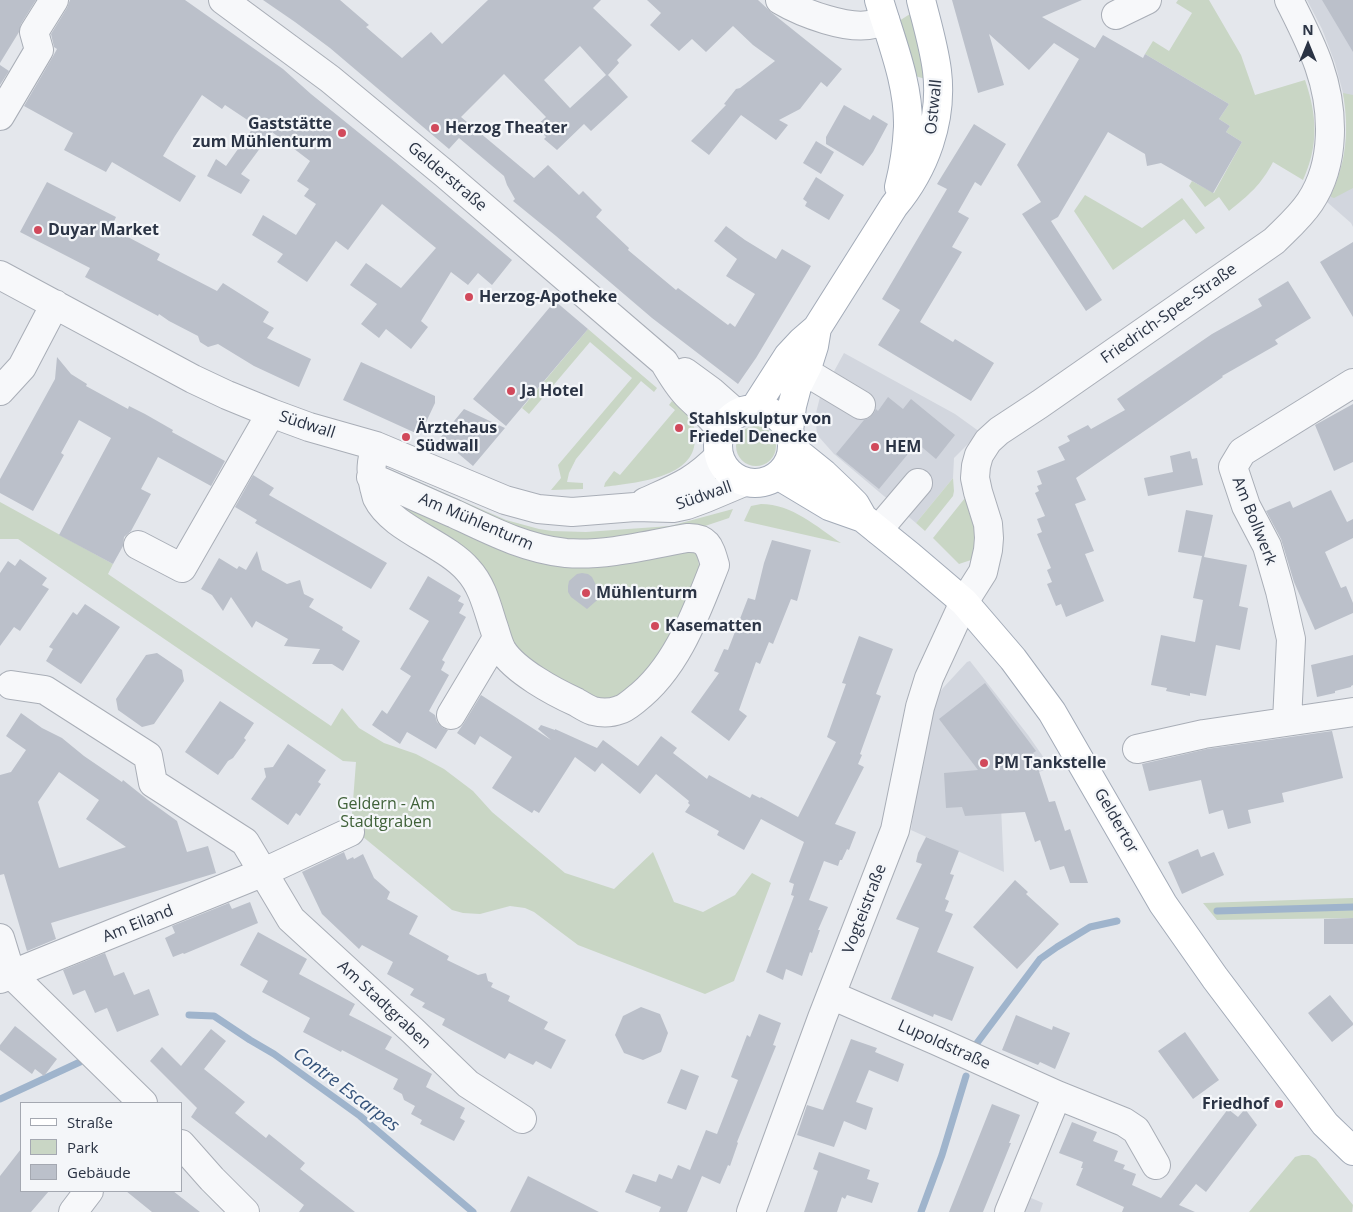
<!DOCTYPE html>
<meta charset="utf-8">
<style>
body{margin:0}
#map{position:relative;width:1353px;height:1212px;overflow:hidden;background:#e4e7ec;font-family:"Open Sans",sans-serif}
canvas{display:block}
.legend{position:absolute;left:20px;top:1102px;width:162px;height:90px;box-sizing:border-box;background:#f4f6f9;border:1px solid #a4a8b1;margin:0;padding:6px 9px;list-style:none;font-size:15px;color:#2b3445}
.legend li{display:flex;align-items:center;gap:10px;height:25px}
.legend b{width:25px;border:1px solid #a4a8b1}
.north{position:absolute;left:1283px;top:20px;width:50px;height:50px;-webkit-text-stroke:4px #f4f6f9;paint-order:stroke;rotate:0deg;font-size:14px;font-weight:700;line-height:20px;text-align:center;color:#2b3445}
.north::after{content:'';display:block;margin:auto;width:18px;height:22px;background:#2b3445;clip-path:polygon(50% 0,100% 100%,50% 72%,0 100%)}
</style>
<div id="map">
<canvas width="1353" height="1212"></canvas>
<ul class="legend">
<li><b style="height:6px;background:#fff"></b>Straße</li>
<li><b style="height:14px;background:#c9d6c5"></b>Park</li>
<li><b style="height:14px;background:#bbc0ca"></b>Gebäude</li>
</ul>
<div class="north">N</div>
</div>
<script>
const c = document.querySelector('canvas').getContext('2d');
c.lineJoin = 'round';
function paint(path, color) { c.fillStyle = color; c.fill(path, 'evenodd'); }
function stroke(path, color, width, dash) { c.strokeStyle = color; c.lineWidth = width; c.lineCap = dash ? 'butt' : 'round'; c.setLineDash(dash || []); c.stroke(path); }
function write(font, color, halo, rows, align = 'center') {
  c.font = font + ' "Open Sans",sans-serif'; c.lineWidth = 4.5; c.setLineDash([]); c.textBaseline = 'middle'; c.strokeStyle = halo; c.fillStyle = color; for (const [text, x, y, turn = 0] of rows) {
    c.save(); c.translate(x, y); c.rotate((+turn || 0) * Math.PI / 180); c.textAlign = isNaN(turn) ? turn : align; if (halo) c.strokeText(text, 0, 0); c.fillText(text, 0, 0); c.restore();
  }
}
const built = new Path2D(`
 M1307,0h46v227l-2,-4 -24,-21 8,-15 9,-29 2,-20v-28l-3,-17 -8,-30 -13,-34z
 M844,353l111,61 25,18 -26,26 -1,20 -37,45 -82,-69 -15,-17 -2,-4 -2,-16 5,-20z
 M970,661l58,74 23,33 -51,17 4,87 -93,-42 6,-45 16,-75 4,-13 6,-9 24,-26z
 M1024,1195l19,8 -3,9h-23z`);
const green = new Path2D(`
 M1178,0h31l32,55 14,40 50,-15c12,35 14,65 -2,100l-30,-18c-12,23 -24,33 -44,49l-10,-14 -14,10 -16,-21 3,-5 22,12 28,-51 -16,-10 4,-6 -11,-7 10,-15 -84,-50 8,-13 16,10 23,-38 -16,-10z
 M910,14l5,3 14,63 -14,-4 -16,-55z
 M1343,93l10,2v93l-19,10 -3,-1v-2c16,-35 18,-65 12,-102z
 M1085,195l57,33 40,-30 23,30 -9,6 -12,-15 -71,51 -39,-59z
 M588,329l69,59 -3,4 -13,-11 -65,78 -7,14 -2,9 16,1v6l-32,1 10,-12 -3,-13 74,-87 -42,-36 -61,72 -7,-6z
 M672,401c15,14 28,22 22,46 -7,32 -62,36 -90,40l1,-4 9,-12 6,4 55,-65 -6,-5z
 M736 446a20 20 0 1 1 40 0a20 20 0 1 1-40 0Z
 M392,470l114,50 33,9 13,2 34,1 84,-6 63,-17 -4,9 -30,10 -136,20 -172,-72z
 M953,478l1,13 -1,5 -28,35 -9,-8z
 M394,494l99,46 200,8 5,9 3,27 -63,106 -37,14 -86,-50 -22,-50 -89,-88z
 M966,494l11,20 -3,45 -15,5 -26,-26 32,-40z
 M0,502l113,62 -5,10 223,152 11,-18 17,20 25,15 32,11 28,15 29,22 19,21 73,61 49,16 39,-37 21,50 29,10 32,-17 17,-22 19,10 -37,98 -29,13 -127,-49 -44,-33 -9,-4 -15,-2 -30,8 -17,-1 -11,-3 -101,-83 5,-65 -13,-1 -325,-222h-18z
 M761,504c31,0 56,23 80,39l-97,-22 7,-15z
 M1353,898v20l-136,2 -14,-17z
 M1302,1155h7l7,4 37,46 -1,7h-103l46,-55z`);
const stream = new Path2D(`
 M1217,911l136,-4
 M189,1015l25,1 36,24 24,14 86,62 113,96
 M974,1047l66,-88 17,-12 33,-20 27,-6
 M0,1099l80,-37
 M921,1212l21,-57 24,-79`);
const building = new Path2D(`
 M0,0h36l-15,24 -2,8 -19,31z
 M70,0h115l98,69 28,25 84,68 117,98 -20,25 -14,-12 -10,12 -17,-13 -30,49 7,6 -17,22 -25,-20 -7,9 -18,-14 16,-20 -27,-19 16,-22 35,25 35,-40 -54,-44 -34,46 -12,-9 -29,41 -30,-20 6,-8 -31,-19 11,-20 33,20 20,-31 -12,-8 5,-7 -12,-8 13,-20 -38,-29 -31,42 9,6 -9,14 -34,-18 9,-17 10,7 29,-41 -30,-20 -3,4 -20,-14 -27,41 -12,20 33,20 -16,26 -68,-40 -6,10 -42,-22 9,-17 -49,-27 28,-48 5,-9 -3,-2 -3,-13 16,-26z
 M263,0h77l29,25 -3,2 36,31 29,-26 11,12 46,-44h113l-8,8 39,37 -15,15 2,3 -11,12 20,22 -37,34 -7,-7 -27,26 -13,-11 2,-2 -10,-11 10,-9 -42,-43 -43,43 73,61 14,-13 31,30 4,-4 19,19 -6,7 33,31 -1,2 48,40 2,-2 50,37 2,-2 5,4 20,-33 -29,-18 11,-17 -23,-18 12,-15 19,14 31,19 6,-10 29,17 -55,92 -18,26 -86,-66 -96,-82 -43,-35 2,-2 -8,-14 -3,-9 -45,-38 -10,11 -119,-101 -35,-26zM580,46l26,29 -36,33 -26,-28z
 M647,0h111l14,13 70,56 -15,18 -6,-5 -21,27 -21,11 9,5 -12,15 -35,-25 -32,40 -18,-14 35,-36 -2,-1 12,-15 4,-1 35,-27 -22,-16 -20,-19 -27,26 -14,-13 -13,12 -29,-26 11,-12z
 M952,0h130l-40,17 53,31 8,-13 40,23 2,-4 84,50 -10,15 11,7 -4,6 16,10 -29,51 -52,-30 -14,3 -2,-12 -37,-22 -50,85 -7,4 51,79 -16,11 -64,-97 19,-12 -24,-37 62,-106 -25,-16 -25,27 -40,-36 15,51 -26,8z
 M1322,0h31v52z
 M0,65l9,6 -9,14z
 M844,105l26,15 3,-5 15,9 -15,28 -10,14 -37,-22v-7z
 M974,124l32,20 -25,42 -6,-4 -17,30 11,6 -17,29 10,5 -42,70 33,20 2,-3 39,24 -23,38 -93,-56 22,-35 -18,-11 65,-110 -10,-5z
 M816,141l18,11 -13,22 -18,-11z
 M816,177l28,18 -15,25 -24,-14 2,-4 -4,-3z
 M47,182l69,35 -5,11 49,26 -3,6 60,31 6,-8 46,29 -6,10 11,6 -7,10 44,21 -12,28 -45,-21 -36,-22 -10,3 -8,-5 -2,-6 -29,-15 -10,-7 -1,2 -73,-39 5,-9 -70,-36z
 M1353,242v75l-33,-55z
 M1288,281l23,37 -36,22 3,4 -56,32 1,1 -147,101 10,22 -11,4 19,47 -9,3 19,47 -38,16 -5,-13 -5,2 -9,-22 5,-2 -5,-12 4,-2 -14,-34 5,-2 -5,-13 8,-3 -10,-23 4,-2 -2,-5 5,-2 -5,-13 28,-11 -7,-13 12,-6 -3,-5 21,-11 3,4 34,-19 -8,-11 95,-65 50,-28 -4,-7z
 M555,301l33,28 -82,97 -33,-27z
 M57,357l14,17 16,10 -1,2 42,23 1,-3 16,8 28,16 -1,2 53,29 -14,25 -53,-29 -17,32 10,5 -20,37 -7,6 -1,9 -10,18 -54,-29 52,-97 -32,-18 -18,33 3,2 -31,56 -33,-18v-14l55,-100z
 M361,362l74,34v7l-15,32 -77,-35z
 M888,397l15,12 8,-10 44,36 -19,24 -19,-16 -38,46 -43,-35 28,-34 5,-2 5,-5 2,-4 2,2z
 M1353,404v58l-19,9 -19,-46z
 M464,409l41,19 -32,38 -33,-28z
 M1190,451l2,8 5,-1 6,27 -55,11 -4,-18 29,-6 -3,-16z
 M253,475l21,13 -5,7 118,68 -16,26 -116,-66 2,-3 -22,-13z
 M1331,490l16,32 6,-3v19l-28,14 16,36 5,-2 7,17v10l-38,17 -21,-48 -13,-43 -15,-28 24,-10 3,7z
 M1186,510l27,5 -9,42 43,8 -8,41 9,2 -8,42 -24,-5 -10,51 -16,-3v3l-24,-5 1,-3 -16,-3 10,-50 34,7 8,-42 -10,-2 9,-42 -24,-4z
 M772,540l39,10 -14,51 -6,-2 -18,45 -4,-2 -9,22 -4,-2 -17,48 8,6 -18,25 -38,-29 28,-39 -5,-2 10,-22 4,1 20,-52 7,2 9,-37z
 M257,551l5,19 25,14 13,-4 4,14 10,5 -5,8 34,20 -1,3 18,11 -17,30 -11,-7h-20l8,-15 -36,-3 4,-7 -32,-18 -4,7 -21,-31 -8,14 -11,-16 -11,-6 18,-31 18,11 2,-3 7,4z
 M20,559l27,19 -5,7 7,4 -29,42 -6,-4 -14,19v-73l8,-12 7,5z
 M582,573l6,1 4,3 5,10 6,8 -16,14 -16,-12 -3,-5v-6l1,-5 8,-7z
 M428,576l33,20 -3,5 6,3 -5,9 7,4 -24,43 3,2 -4,8 8,5 -20,36 6,4 2,7 6,6 5,2 -12,19 -29,-17 -7,12 -28,-19 10,-15 5,4 24,-38 -11,-7 29,-48 -20,-12z
 M85,604l35,23 -39,57 -35,-23 7,-12 -4,-2 24,-35 4,3z
 M859,636l34,13 -17,45 5,2 -21,58 2,1 -4,9 6,3 -29,57 21,8 -7,18 -2,-1 -5,11h-2l-2,6 -14,-5 -15,39 19,7 -10,23h2l-8,23 -2,-1 -8,24 -16,-7 -3,11 -17,-8 28,-76 -3,-1 3,-11 -5,-2 15,-40 -43,-23 -17,31 -27,-15 2,-4 -34,-19 5,-7 -2,-2 1,-2 -33,-27 -16,20 -38,-31 -7,9 -20,-15 -36,56 -5,-3 -2,3 -40,-25 20,-31 -32,-21 -5,9 -18,-12 7,-10 17,-28 70,45 -13,-11 3,-4 14,5v-1l42,19 6,-8 35,26 23,-30 16,12 -4,5 34,26 2,-4 41,23 2,-4 8,4 1,-1 37,20 38,-75 -9,-5 19,-53 -4,-1z
 M157,653l25,17 2,11 -30,43 -12,3 -24,-17 -2,-11 30,-44z
 M1353,655v30l-2,1v1l-16,4v2l-18,4 -6,-32z
 M985,683l51,68 -3,2 16,49 6,-1 10,30 5,-2 18,54h-18l-6,-17 -14,4 -10,-30 -5,2 -10,-30 -60,4 -3,-9 -16,1 -2,-35 34,-3 -39,-51z
 M220,701l34,22 -10,15 2,2 -13,18 -5,3 -10,14 -33,-23z
 M21,713l21,15 20,10 22,18 38,26 1,-2 25,20 29,21 10,31 21,-6 8,27 -165,50 5,16 -29,12 -23,-77 -4,1v-100l11,-3 15,-22 -20,-14zM59,772l40,28 -13,19 40,28 -67,21 -21,-66z
 M1332,731l11,47 -61,15 2,9 -36,8 3,13 -23,6 -5,-19 -14,4 -8,-34 -52,11 -7,-27 65,-15z
 M288,744l38,26 -8,12 3,2 -21,32 -4,-3 -8,12 -37,-26 15,-22 -2,-9 9,-1z
 M926,837l33,14 -9,23 4,1 -9,24 4,2 -4,10 8,3 -16,38 37,15 -22,54 -18,-7 -1,3 -42,-18 28,-71 -23,-9 26,-55 -6,-2 2,-9z
 M1198,849l3,8 13,-5 10,23 -42,19 -14,-32z
 M344,852l3,8 6,-3 1,2 9,-5 11,24 16,14 -3,7 31,17 -9,18 40,22 -2,4 31,15 8,-2 2,8 5,2 -2,4 19,9 -2,5 40,21 -4,7 22,11 -15,29 -15,-8 -3,4 -24,-12 -4,6 -63,-34 3,-6 -23,-12 3,-4 -15,-8 4,-6 -27,-15 6,-12 -31,-17 -3,4 -37,-35 -20,-42z
 M1015,880l13,12 -2,2 33,30 -42,45 -44,-42z
 M250,902l8,21 -74,31 -1,-1 -10,4 -8,-19 10,-5 -3,-7 57,-23 3,6z
 M1353,918v26h-29v-25z
 M258,932l49,27 -8,15 56,30 -6,11 43,22 -7,12 47,25 -6,13 39,21 -5,10 5,3 -11,20 -34,-17 2,-4 -11,-6 4,-8 -11,-6 -2,-6 -9,-5 5,-10 -56,-29 -1,2 -38,-20 7,-14 -48,-26 6,-11 -28,-16z
 M105,953l9,23 10,-4 10,23 15,-6 10,26 -42,17 -10,-24 -12,5 -10,-23 -12,5 -10,-25z
 M1330,995l23,28v2l-21,17 -24,-29z
 M641,1007l19,7 8,19 -7,19 -18,8 -19,-7 -9,-18 8,-19z
 M759,1014l22,9 -8,22 3,1 -39,96 1,1 -8,23 -2,-1 -8,19 -18,-8 -15,36h-28l2,-5 -36,-15 8,-18 23,8 3,-8 13,5 6,-14 12,5 16,-40 11,4 21,-54 -7,-3 16,-42 3,2z
 M1016,1015l36,15 1,-4 17,7 -15,36 -15,-7 -2,3 -36,-15z
 M15,1026l42,33 -13,17 -9,-7 -3,5 -32,-24v-5z
 M211,1029l15,12 -22,28 41,33 -10,11 31,25 3,-4 36,29 -5,6 55,43h-56l5,-7 -113,-88 6,-9 -47,-47 12,-14 19,19z
 M1185,1032l34,48 -26,19 -35,-48z
 M851,1039l26,9 -2,4 29,12 -6,18 -29,-12 -13,32 17,6 -7,22 -22,-9 -10,26 -37,-12 10,-30 16,5z
 M681,1069l18,7 -13,34 -19,-7z
 M992,1104l28,11 -11,28h2l-28,69h-34z
 M1228,1109l10,8 7,-8 12,16 -51,67 -10,-8 -17,21 16,7h-73l2,-5 -48,-22 7,-17h-2l2,-6 -24,-9 13,-31 25,10 -4,9 25,10 -4,10 11,4 -2,4 13,5 -4,11 29,13z
 M21,1149v42h28l-18,21h-31v-36z
 M819,1152l51,18 -3,9 12,4 -7,20 -25,-8 -2,4 -3,-2 -5,15h-33l14,-41 -5,-2z
 M528,1176l71,36h-89z
 M126,1191h47l27,21h-48z`);
const minor = new Path2D(`
 M223,0l107,79 115,95 219,188c7,12 14,24 23,33 12,12 25,22 34,35
 M780,0c22,13 69,31 94,24 4,-1 7,-3 11,-4
 M1116,15l31,-15
 M0,116l39,-66 -5,-18 20,-32
 M0,275l193,104 34,16 44,18 38,14 67,19 129,54 33,9 34,3 63,-5 38,1 14,-3 19,-7 38,-16
 M685,372l26,19 26,23
 M804,373l12,5 45,27
 M0,391l22,-24 33,-63
 M371,477c28,12 56,25 84,37 36,17 71,35 111,39 40,3 82,-8 121,-15 21,-1 23,10 28,27 -19,48 -38,103 -80,135 -5,4 -11,9 -16,10 -8,3 -18,3 -26,1 -6,-2 -12,-6 -17,-9 -22,-10 -61,-31 -74,-52 -4,-7 -6,-17 -9,-25 -6,-19 -11,-40 -25,-55 -23,-27 -76,-41 -91,-72 -1,-3 -2,-8 -3,-11 -4,-15 -3,-26 2,-41
 M645,502c31,-14 49,-20 74,-46
 M878,530l40,-47
 M138,545l44,23 89,-155
 M11,685l34,5 103,66 5,27 92,59 46,77 122,112 55,53 54,35
 M451,715l46,-77
 M1287,721l4,-82 -11,-48 -13,-45 -21,-40 -13,-39 9,-15 111,-69
 M1137,749l67,-15 149,-22
 M0,938l11,36 132,129
 M0,979l264,-107 86,-40
 M831,995l106,46 120,54 67,27 12,8 20,35
 M181,1144l31,35 33,33
 M73,1212l16,-21
 M751,1212l71,-194 73,-188 25,-123 9,-29 35,-76 19,-30 5,-22 1,-12 -1,-14 -10,-32 -3,-14 1,-12 3,-11 9,-14 11,-10 41,-27 234,-163c13,-13 26,-24 36,-39 26,-39 24,-93 9,-136 -8,-23 -19,-44 -30,-66
 M1009,1212l48,-117`);
const major = new Path2D(`
 M879,0c12,41 30,83 29,127 -1,20 -4,40 -9,60
 M718 446a37 37 0 1 1 74 0a37 37 0 1 1-74 0Z
 M754,409l34,-53 14,-15 15,-13 77,-122c31,-37 49,-86 43,-135 -3,-24 -10,-47 -16,-71
 M789,431l3,-25 5,-19 11,-22 6,-19 3,-18
 M793,449l31,25 20,19 11,11 8,14
 M779,476l50,30 34,12 47,38 54,46 49,57 39,53 111,192 52,74 83,110 27,36 28,27`);
const markers = [
 [435,128,5,"#d1495b"],
 [342,133,5,"#d1495b"],
 [38,230,5,"#d1495b"],
 [469,297,5,"#d1495b"],
 [511,391,5,"#d1495b"],
 [679,428,5,"#d1495b"],
 [406,437,5,"#d1495b"],
 [875,447,5,"#d1495b"],
 [586,593,5,"#d1495b"],
 [655,626,5,"#d1495b"],
 [984,763,5,"#d1495b"],
 [1279,1104,5,"#d1495b"]
];
const streetNames = [
 ["Ostwall",934,107,-84],
 ["Gelderstraße",447,177,40],
 ["Friedrich-Spee-Straße",1169,314,-35],
 ["Südwall",307,425,18],
 ["Südwall",704,496,-19],
 ["Am Bollwerk",1254,521,68],
 ["Am Mühlenturm",476,522,23],
 ["Geldertor",1116,821,60],
 ["Vogteistraße",865,909,-69],
 ["Am Eiland",138,924,-22],
 ["Am Stadtgraben",384,1005,43],
 ["Lupoldstraße",944,1045,24]
];
const poiNames = [
 ["Gaststätte",332,124,"right"],
 ["zum Mühlenturm",332,142,"right"],
 ["Herzog Theater",445,128],
 ["Duyar Market",48,230],
 ["Herzog-Apotheke",479,297],
 ["Ja Hotel",521,391],
 ["Stahlskulptur von",689,419],
 ["Friedel Denecke",689,437],
 ["Ärztehaus",416,428],
 ["Südwall",416,446],
 ["HEM",885,447],
 ["Mühlenturm",596,593],
 ["Kasematten",665,626],
 ["PM Tankstelle",994,763],
 ["Friedhof",1269,1104,"right"]
];
const parkNames = [
 ["Geldern - Am",386,804],
 ["Stadtgraben",386,822]
];
const waterNames = [
 ["Contre Escarpes",346,1090,37]
];
paint(built, '#d2d6de');
paint(green, '#c9d6c5');
stroke(stream, '#9fb4cc', 7);
paint(building, '#bbc0ca');
stroke(minor, '#a9aeb7', 30);
stroke(major, '#a3abb8', 30);
stroke(minor, '#f7f8fa', 28);
stroke(major, '#fff', 28);
for (const [x, y, r, color] of markers) { const dot = new Path2D(); dot.arc(x, y, r, 0, 2 * Math.PI); c.fillStyle = color; c.fill(dot); stroke(dot, '#f4f6f9', 2); }
write('16px', '#2b3445', '#f4f6f9', streetNames);
write('bold 16px', '#2b3445', '#f4f6f9', poiNames, 'left');
write('16px', '#3f6138', '#f4f6f9', parkNames);
write('italic 18px', '#34527a', '#f4f6f9', waterNames);
</script>
